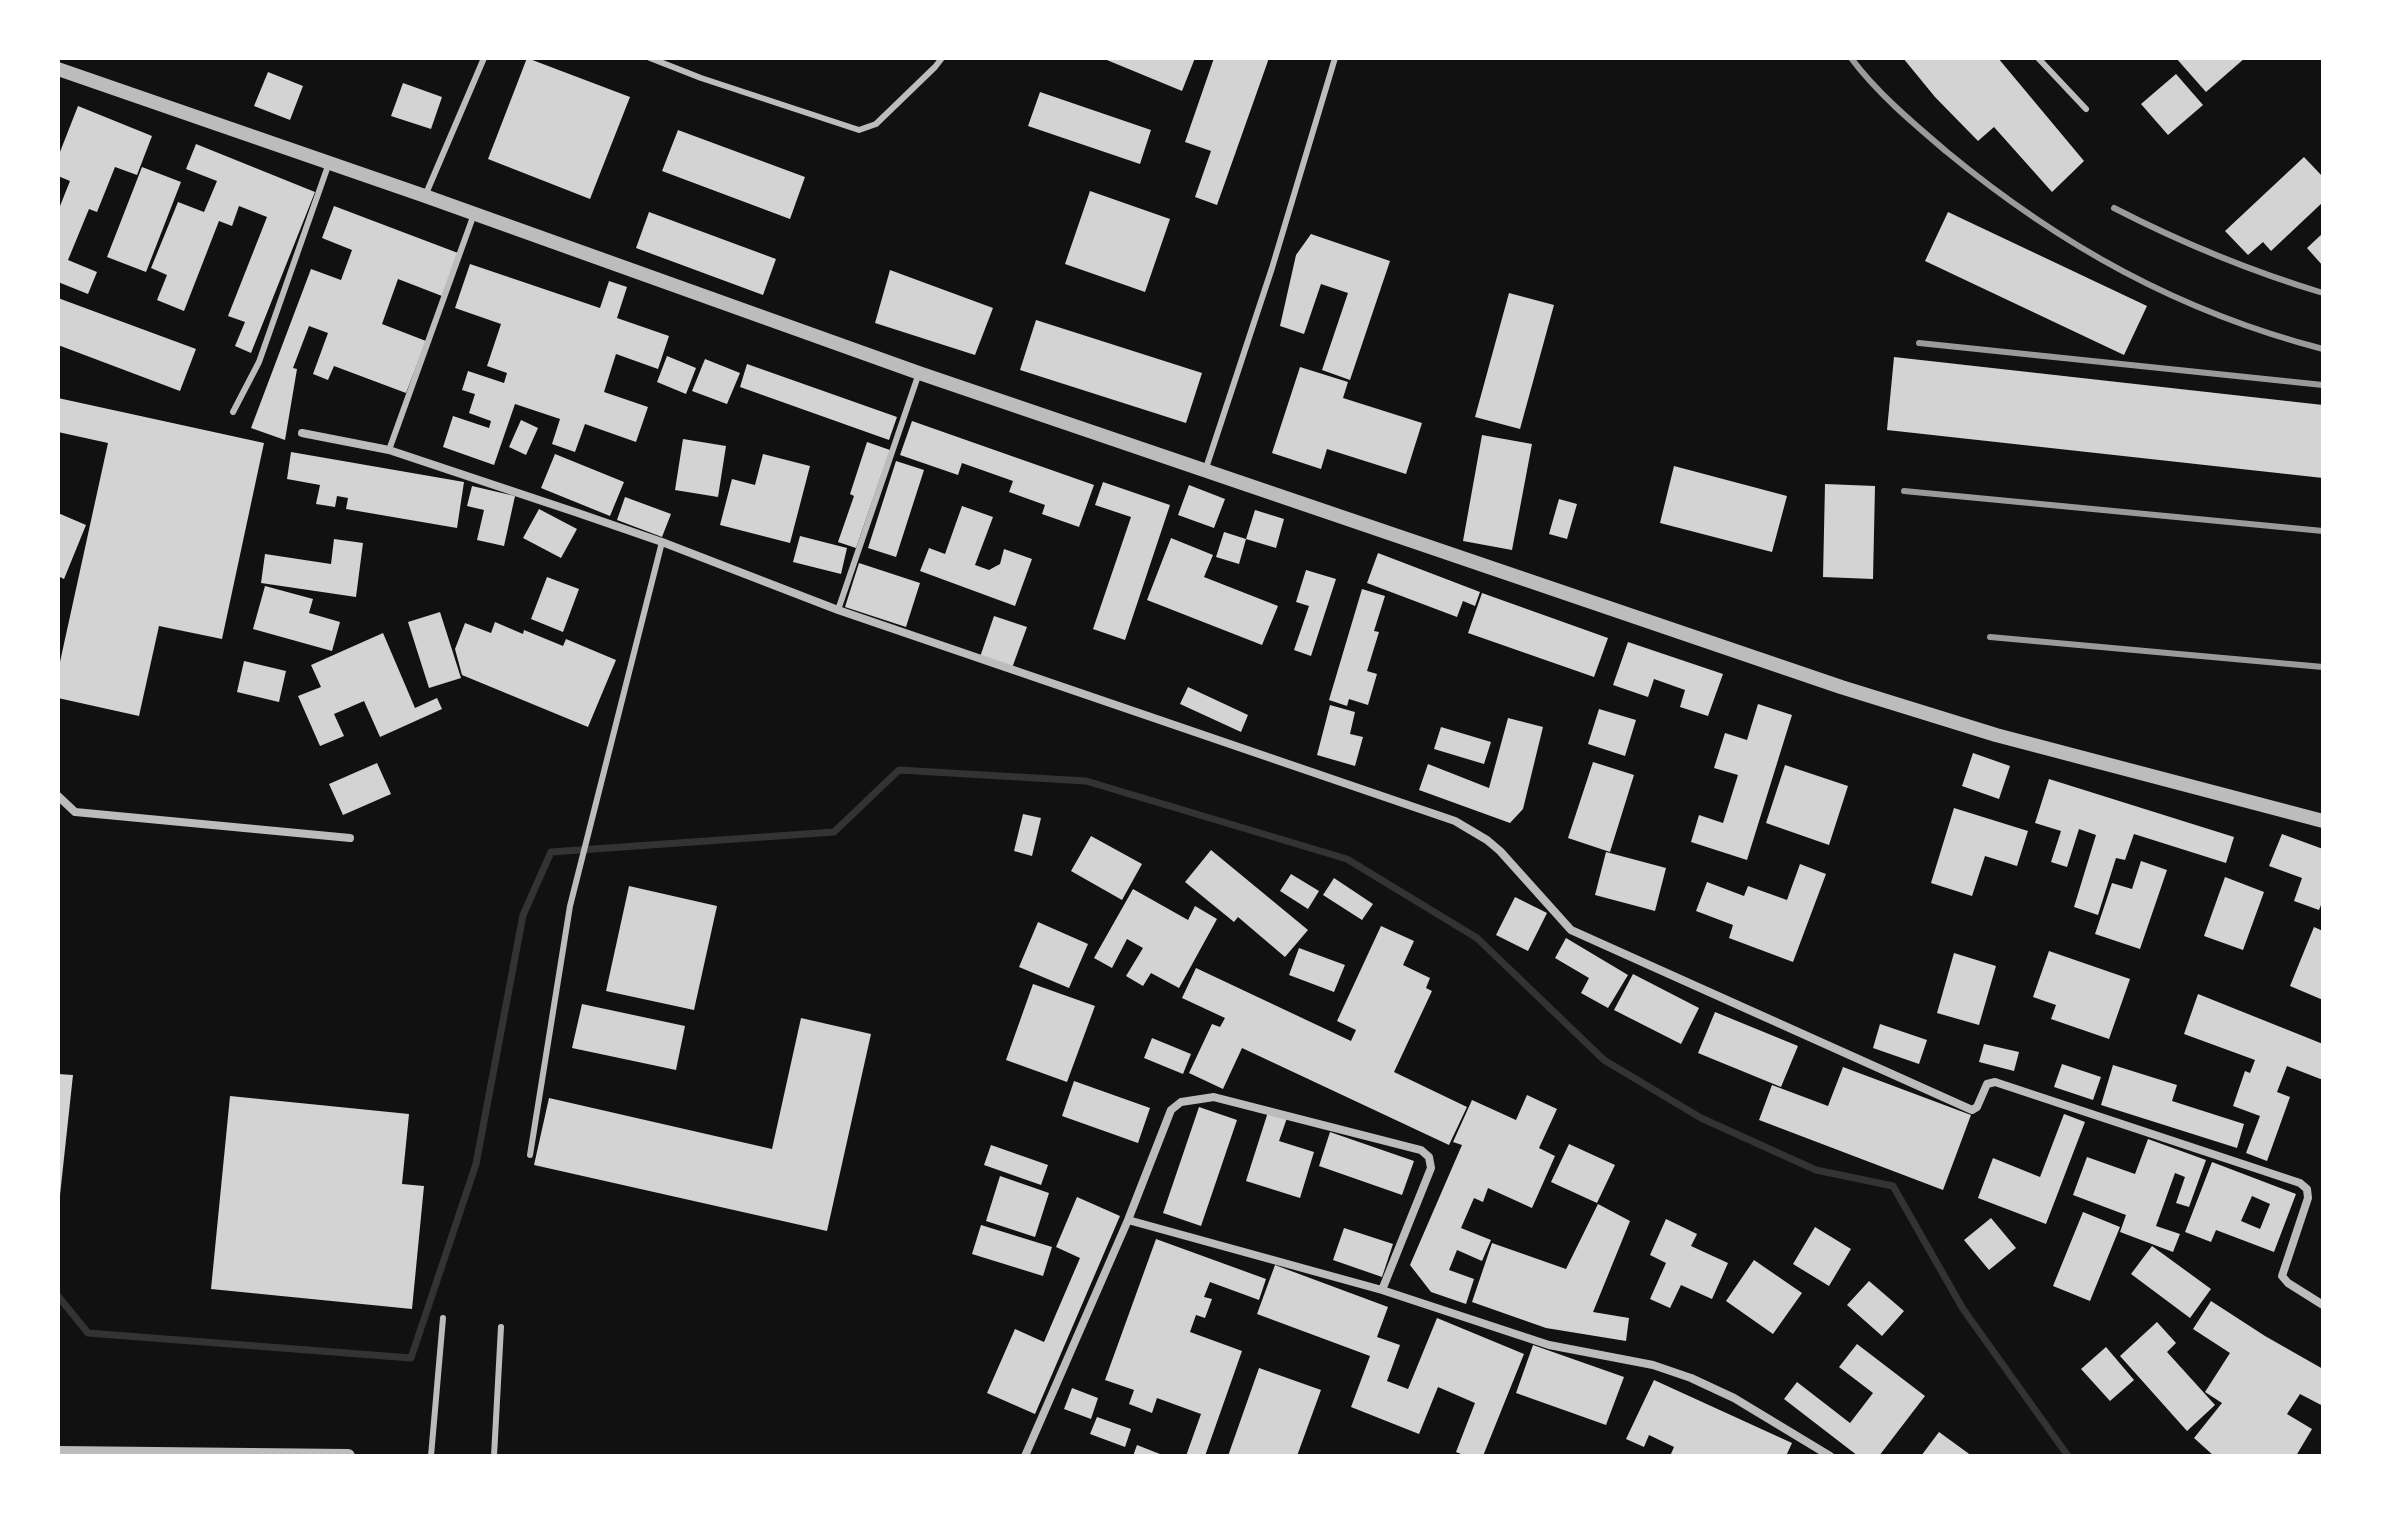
<!DOCTYPE html>
<style>
body{margin:0}
#map{position:relative;width:2381px;height:1514px;overflow:hidden;background:#111;font-family:"Fira Sans Condensed",sans-serif}
canvas{display:block}
.frame{position:absolute;inset:0;border:60px solid #fff;pointer-events:none}
</style>
<div id="map">
<canvas width="2381" height="1514"></canvas>
<div class="frame"></div>
</div>
<script>
const c = document.querySelector('canvas').getContext('2d');
c.lineJoin = 'round';
function stroke(path, color, width, dash) { c.strokeStyle = color; c.lineWidth = width; c.lineCap = dash ? 'butt' : 'round'; c.setLineDash(dash || []); c.stroke(path); }
function paint(path, color) { c.fillStyle = color; c.fill(path, 'evenodd'); }
const stream = new Path2D(`
 M58,1296l30,37 323,25 65,-194 47,-249 28,-63 283,-20 65,-62 187,11 261,78 130,79 127,122 97,58 115,52 77,16 70,123 105,147`);
const building = new Path2D(`
 M527,58l103,39 -40,102 -102,-40z
 M1102,58h93l-13,33z
 M1214,58h55l-52,147 -22,-8 16,-46 -26,-9z
 M1903,58h95l86,103 -32,31 -58,-65 -16,14 -43,-44z
 M2176,58h69l-39,34z
 M268,72l35,14 -13,34 -36,-14z
 M2176,74l27,31 -35,30 -27,-31z
 M403,83l39,14 -11,32 -40,-13z
 M1040,92l111,38 -11,34 -112,-38z
 M78,106l74,30 -15,39 -22,-8 -18,45 -8,-3 -21,51 29,12 -9,22 -30,-12v-71l12,-30 -12,-5v-19z
 M678,130l127,47 -15,42 -128,-48z
 M196,144l119,48 -64,161 -16,-7 10,-24 -17,-6 39,-99 -28,-11 -7,20 -13,-5 -35,90 -27,-11 10,-25 -16,-7 27,-66 26,10 13,-31 -31,-12z
 M2304,157l19,20v25l-52,49 -8,-9 -15,13 -23,-24z
 M142,167l39,15 -35,90 -39,-15z
 M1090,191l80,28 -25,73 -80,-28z
 M334,206l124,47 -16,43 -44,-17 -16,45 44,17 -20,52 -72,-27 -6,14 -15,-6 15,-41 -19,-7 -16,42 4,1 -12,71 -34,-12 60,-159 30,11 11,-30 -30,-12z
 M649,212l127,47 -13,36 -127,-47z
 M1948,212l199,94 -23,49 -199,-94z
 M2323,233v33l-16,-18z
 M1311,234l79,27 -40,119 -28,-10 26,-77 -27,-9 -17,50 -24,-8 16,-71z
 M470,264l130,44 9,-27 18,6 -10,31 52,18 -11,33 -42,-15 -12,38 44,15 -12,35 -51,-18 -10,28 -23,-8 8,-25 -45,-15 -21,61 -51,-18 10,-31 36,12 2,-7 -22,-8 6,-19 -13,-4 6,-19 36,12 3,-10 -20,-7 14,-42 -46,-16z
 M890,270l103,38 -18,47 -100,-32z
 M1509,293l45,12 -34,124 -45,-12z
 M58,298l138,51 -16,42 -122,-46z
 M1036,320l166,53 -16,50 -166,-53z
 M667,356l29,12 -10,26 -29,-12z
 M1894,357l429,48v73l-436,-48z
 M705,359l35,14 -13,31 -35,-13z
 M747,364l150,53 -8,23 -149,-53z
 M1300,367l48,15 -5,16 79,25 -16,51 -79,-25 -6,20 -49,-16z
 M58,398l206,45 -42,196 -63,-13 -20,90 -81,-18v-27l50,-228 -50,-11z
 M521,420l17,8 -12,27 -17,-8z
 M912,421l182,64 -15,42 -37,-13 3,-9 -36,-13 4,-11 -51,-18 -4,12 -58,-20z
 M1482,435l50,9 -20,106 -49,-9z
 M683,439l43,7 -8,51 -43,-7z
 M867,442l23,8 -34,98 -18,-6 16,-46 -4,-2z
 M291,452l173,30 -7,46 -111,-19 2,-11 -11,-2 -2,11 -19,-3 4,-19 -33,-6z
 M555,454l69,28 -14,34 -69,-28z
 M763,454l47,12 -20,77 -70,-18 12,-46 23,6z
 M896,461l28,9 -28,87 -28,-9z
 M1674,466l113,30 -15,56 -112,-29z
 M1103,482l67,23 -45,135 -32,-11 38,-112 -36,-12z
 M1825,484l50,2 -2,93 -50,-2z
 M1189,485l36,14 -11,29 -36,-13z
 M472,486l43,10 -11,50 -27,-6 7,-30 -17,-4z
 M625,497l46,17 -9,23 -45,-17z
 M1559,499l18,5 -10,35 -18,-5z
 M962,506l31,11 -18,48 14,5 11,-6 4,-15 28,10 -17,47 -95,-35 9,-23 16,6z
 M539,509l38,20 -16,29 -38,-20z
 M1255,510l29,9 -8,29 -30,-9z
 M58,513l28,12 -22,54 -6,-3z
 M1224,532l22,7 -7,25 -23,-7z
 M800,536l47,12 -6,26 -48,-12z
 M1171,538l42,17 -9,22 74,29 -16,39 -115,-45z
 M334,539l29,4 -7,54 -95,-14 4,-29 66,10z
 M1378,553l102,39 -5,14 -12,-5 -6,16 -90,-34z
 M859,563l61,20 -14,44 -61,-20z
 M1306,570l30,9 -25,77 -17,-6 15,-44 -13,-4z
 M547,577l32,12 -16,43 -32,-13z
 M265,586l48,13 -4,14 31,9 -8,29 -79,-22z
 M1362,589l23,7 -11,35 5,1 -12,39 10,3 -9,31 -19,-6 -2,7 -18,-6z
 M1482,593l126,45 -14,39 -126,-44z
 M440,612l21,66 -32,10 -21,-66z
 M994,616l33,11 -15,41 -32,-11z
 M495,622l28,12 1,-4 39,16 3,-7 50,21 -28,67 -126,-52 -7,-26 10,-26 26,10z
 M383,633l32,75 22,-10 5,11 -62,28 -16,-36 -30,13 10,22 -24,10 -22,-50 23,-9 -10,-22z
 M1628,642l95,32 -15,42 -28,-9 5,-17 -31,-11 -6,18 -35,-12z
 M244,661l42,10 -7,31 -42,-10z
 M1188,687l60,28 -7,17 -61,-28z
 M1758,704l34,11 -45,145 -56,-18 8,-27 24,8 15,-48 -24,-7 11,-35 22,7z
 M1330,705l25,7 -5,22 13,3 -8,29 -38,-11z
 M1599,709l37,11 -11,36 -37,-12z
 M1508,718l35,9 -20,82 -13,14 -91,-33 9,-26 61,24z
 M1441,727l50,15 -7,22 -50,-15z
 M1973,753l37,13 -11,33 -37,-13z
 M1593,762l41,13 -24,77 -42,-14z
 M377,763l14,31 -48,21 -14,-31z
 M1785,765l63,21 -19,59 -63,-22z
 M2049,779l185,58 -8,26 -92,-29 -9,26 -9,-2 -18,57 -24,-8 22,-72 -17,-6 -12,38 -16,-5 10,-31 -26,-8z
 M1954,808l74,23 -11,35 -32,-10 -13,40 -41,-13z
 M1023,814l18,4 -9,38 -18,-5z
 M2282,834l41,15v51l-4,10 -25,-9 8,-23 -33,-12z
 M1091,836l51,28 -20,36 -51,-29z
 M1211,850l97,80 -23,27 -47,-40 -4,5 -49,-40z
 M1606,852l60,16 -11,43 -60,-16z
 M2141,861l26,9 -27,79 -45,-15 17,-51 20,6z
 M1800,864l26,10 -33,88 -64,-24 4,-13 -37,-14 11,-29 37,14 4,-10 39,14z
 M1291,874l28,17 -11,18 -28,-18z
 M2225,877l39,15 -21,58 -39,-14z
 M1334,878l39,26 -11,16 -39,-25z
 M629,886l88,20 -23,104 -88,-19z
 M1133,889l55,31 7,-14 22,13 -38,69 -28,-15 -8,13 -17,-10 17,-28 -16,-9 -15,29 -18,-10z
 M1515,897l32,16 -19,38 -32,-16z
 M1038,922l50,22 -19,44 -50,-21z
 M1381,926l33,15 -11,24 27,13 -4,10 6,3 -38,81 73,35 -18,38 -207,-97 -19,41 -34,-16 23,-49 8,3 5,-9 -43,-20 14,-30 155,73 5,-11 -19,-9z
 M2314,927l9,4v69l-33,-14z
 M1566,938l62,37 -20,33 -27,-15 8,-15 -34,-20z
 M1299,948l46,17 -11,27 -45,-17z
 M2049,951l81,28 -21,60 -58,-20 5,-14 -23,-8z
 M1954,953l42,13 -17,59 -42,-12z
 M1633,974l66,34 -18,36 -67,-34z
 M1033,984l62,22 -28,76 -61,-22z
 M2198,994l125,50v36l-36,-14 -10,26 13,5 -23,64 -21,-8 14,-37 -27,-10 12,-35 5,2 5,-13 -71,-26z
 M582,1004l103,22 -9,44 -104,-22z
 M1715,1012l83,34 -17,41 -83,-34z
 M801,1018l70,16 -44,197 -293,-66 15,-67 223,51z
 M1880,1024l47,16 -8,24 -46,-16z
 M1152,1038l39,16 -8,20 -39,-16z
 M1984,1044l35,8 -5,19 -35,-9z
 M2062,1064l39,13 -8,23 -39,-13z
 M2113,1065l64,20 -5,16 72,23 -7,24 -136,-43z
 M1843,1067l128,48 -28,75 -184,-70 13,-35 56,21z
 M58,1074l15,1 -13,120h-2z
 M1074,1081l76,27 -12,35 -76,-27z
 M1527,1095l30,14 -18,39 16,8 -23,52 -44,-20 -5,14 -9,-4 -13,30 30,12 -9,21 -25,-11 -8,20 25,9 -8,25 -35,-12 -21,-27 52,-120 -9,-3 19,-42 44,20z
 M230,1096l179,18 -7,70 22,2 -12,123 -201,-20z
 M1199,1107l38,13 -36,106 -38,-13z
 M1268,1112l19,6 -8,23 35,11 -14,46 -54,-17z
 M2064,1114l21,8 -39,102 -68,-26 15,-40 47,19z
 M1330,1132l84,29 -12,34 -83,-29z
 M2148,1139l58,21 -17,47 -13,-4 9,-26 -10,-4 -19,53 24,8 -7,18 -53,-20 6,-17 -53,-20 14,-38 48,17z
 M1569,1144l46,21 -18,38 -46,-21z
 M991,1145l57,20 -7,20 -57,-20z
 M2212,1162l84,32 -22,58 -58,-22 -5,12 -26,-10zM2252,1196l18,8 -10,25 -19,-8z
 M1000,1176l49,17 -14,44 -49,-16z
 M1077,1197l43,19 -85,198 -48,-21 28,-64 29,13 36,-84 -24,-11z
 M1598,1204l32,17 -37,91 36,6 -3,23 -80,-13 -74,-26 20,-59 74,26z
 M2083,1212l37,15 -30,74 -37,-15z
 M1991,1218l25,30 -27,22 -25,-30z
 M1666,1219l31,15 -6,12 37,17 -16,36 -31,-14 -11,23 -20,-9 16,-36 -16,-8z
 M981,1225l71,22 -9,29 -71,-22z
 M1815,1227l36,22 -22,37 -36,-22z
 M1344,1228l49,16 -11,33 -49,-17z
 M1156,1239l110,40 -7,21 -49,-18 -6,15 8,2 -7,19 -9,-3 -6,17 52,19 -37,105h-19l15,-42 -44,-16 -5,15 -23,-9 5,-14 -29,-10z
 M2152,1246l59,43 -21,29 -59,-44z
 M1754,1260l48,33 -29,41 -47,-33z
 M1275,1265l113,42 -11,30 23,8 -13,36 21,8 29,-71 87,36 -41,102h-17l-10,-4 19,-49 -37,-16 -19,47 -68,-27 19,-51 -113,-42z
 M1869,1281l35,30 -22,25 -35,-31z
 M2211,1301l54,35 58,33v37l-23,-12 -13,20 25,15 -16,27h-82l-20,-18 28,-35 -17,-11 25,-39 -37,-24z
 M2157,1322l19,21 -9,9 48,53 -28,26 -67,-75z
 M1857,1344l68,52 -46,60h-21l-74,-57 13,-17 53,41 23,-30 -34,-26z
 M1533,1345l91,32 -18,48 -90,-32z
 M2106,1347l28,33 -24,21 -29,-32z
 M1259,1368l62,22 -24,66h-69z
 M1654,1380l138,63 -6,13h-116l4,-9 -25,-12 -5,12 -18,-8z
 M1072,1388l26,10 -7,21 -27,-10z
 M1097,1417l34,12 -6,18 -35,-13z
 M1939,1432l33,24h-51z
 M1137,1445l28,11h-32z`);
const service = new Path2D(`
 M650,58l51,20 158,52 17,-6 59,-57 7,-9
 M2038,58l48,51
 M425,196l59,-138
 M233,412l26,-50 70,-199
 M389,450l85,-236
 M1205,471l67,-203 63,-210
 M838,610l81,-237
 M530,1155l40,-249 92,-364
 M431,1456l12,-138
 M494,1456l7,-129`);
const minor = new Path2D(`
 M302,433l87,17 189,63 84,29 176,68 617,211 32,19 13,11 71,79 401,180 5,-3 10,-23 8,-2 305,101 7,6 1,9 -26,78 6,7 35,22
 M58,796l17,16 275,26
 M1128,1220l43,-110 10,-8 33,-5 207,53 8,7 2,11 -49,122
 M1025,1456l103,-236 254,70 167,55 104,20 38,13 43,20 96,58`);
const tertiary = new Path2D(`
 M58,69l367,127 494,177 922,314 155,48 327,86
 M58,1453l290,3`);
const rail = new Path2D(`
 M1851,58c26,35 63,66 96,94 114,94 233,160 376,197
 M2114,208c68,35 136,63 209,85
 M1919,343l404,42
 M1904,491l419,40
 M1990,637l333,30`);
stroke(stream, '#333', 7);
paint(building, '#d3d3d3');
stroke(service, '#bcbcbc', 6);
stroke(minor, '#bcbcbc', 8);
stroke(tertiary, '#bcbcbc', 14);
stroke(rail, '#9a9a9a', 6);
</script>
